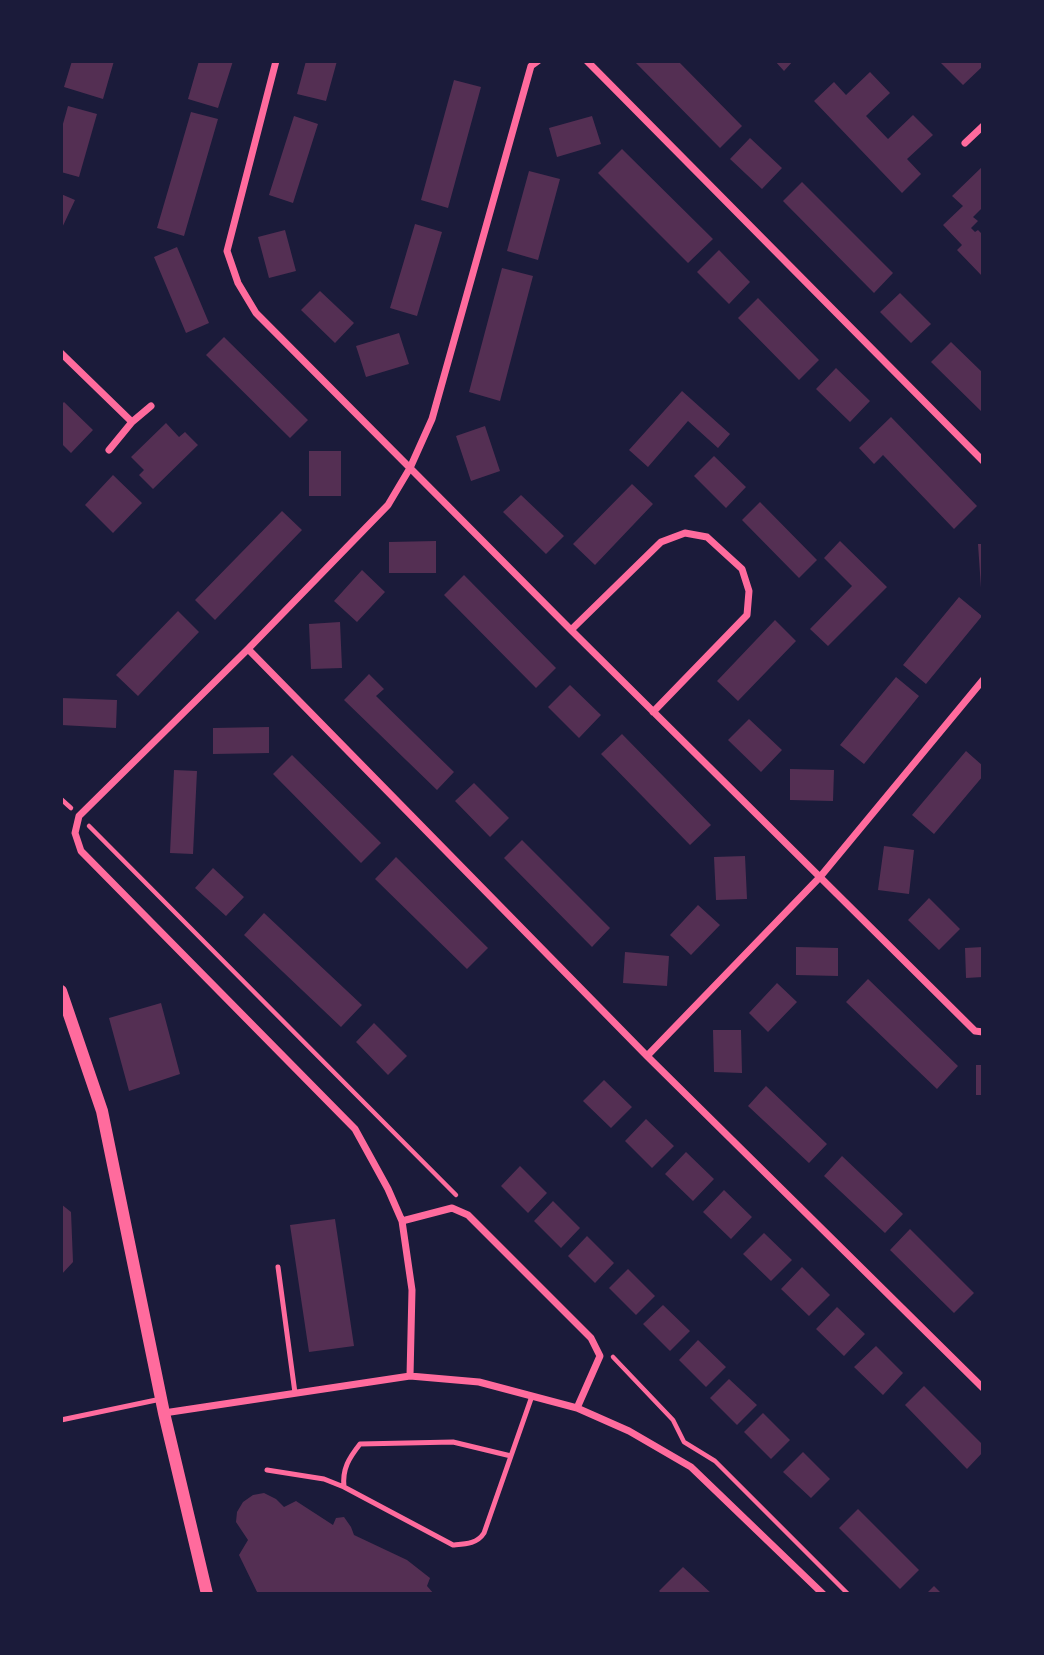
<!DOCTYPE html>
<style>
body{margin:0}
#map{position:relative;width:1044px;height:1655px;overflow:hidden;background:#1b1b3a;font-family:"Open Sans",sans-serif}
canvas{display:block}
.frame{position:absolute;inset:0;border:63px solid #1b1b3a;pointer-events:none}
</style>
<div id="map">
<canvas width="1044" height="1655"></canvas>
<div class="frame"></div>
</div>
<script>
const c = document.querySelector('canvas').getContext('2d');
c.lineJoin = 'round';
function paint(path, color) { c.fillStyle = color; c.fill(path, 'evenodd'); }
function stroke(path, color, width, dash) { c.strokeStyle = color; c.lineWidth = width; c.lineCap = dash ? 'butt' : 'round'; c.setLineDash(dash || []); c.stroke(path); }
const building = new Path2D(`
 M72,61h42l-11,38 -39,-12z
 M199,61h34l-15,47 -30,-9z
 M306,61h31l-11,40 -29,-7z
 M634,61h44l64,65 -22,22z
 M775,61h18l-9,10z
 M939,61h41l3,5 -20,19z
 M870,72l20,21 -24,23 22,23 25,-24 20,20 -26,24 14,15 -19,19 -88,-92 20,-19 12,13z
 M454,80l27,7 -33,121 -27,-8z
 M68,106l29,8 -18,63 -18,-5v-41z
 M191,112l27,7 -34,117 -27,-8z
 M294,116l24,8 -25,79 -24,-8z
 M592,116l9,28 -44,13 -8,-29z
 M750,138l32,30 -20,21 -32,-30z
 M622,149l91,90 -25,24 -90,-90z
 M983,166v41l-10,10 5,4 -7,7 4,4 3,-2 5,5v42l-26,-27 5,-5 -19,-20 20,-19 -11,-10z
 M529,171l31,8 -22,81 -31,-9z
 M802,182l91,91 -19,20 -91,-92z
 M61,194l14,6 -14,30z
 M415,224l27,8 -25,84 -27,-8z
 M285,230l11,41 -27,7 -11,-41z
 M177,247l32,76 -23,10 -32,-76z
 M719,250l31,32 -21,22 -32,-32z
 M502,268l31,8 -33,125 -31,-9z
 M320,291l34,32 -19,20 -34,-33z
 M900,293l31,31 -20,19 -31,-31z
 M758,298l61,62 -20,20 -61,-62z
 M399,333l10,31 -43,13 -10,-31z
 M224,337l84,83 -18,18 -84,-83z
 M951,342l32,31v40l-52,-51z
 M836,368l34,33 -20,21 -34,-33z
 M682,391l48,43 -12,14 -30,-27 -40,46 -19,-17z
 M64,402l29,28 -22,23 -10,-10v-38z
 M891,417l86,89 -23,23 -71,-74 -9,9 -15,-16z
 M166,423l13,14 6,-5 13,13 -45,44 -14,-14 5,-5 -13,-13z
 M485,426l15,45 -29,10 -15,-45z
 M309,451h32v45h-32z
 M714,456l32,31 -20,21 -32,-32z
 M113,475l29,28 -29,30 -28,-28z
 M632,484l21,20 -58,61 -22,-21z
 M521,495l43,41 -18,18 -43,-42z
 M760,502l57,58 -18,18 -57,-58z
 M282,511l20,19 -87,90 -20,-20z
 M436,541v32h-47v-31z
 M840,541l47,46 -59,59 -18,-17 42,-43 -28,-28z
 M978,544h5v44h-2z
 M362,570l23,22 -28,30 -23,-21z
 M464,575l92,93 -20,20 -92,-93z
 M959,597l23,19 -56,68 -23,-19z
 M178,611l21,21 -61,64 -22,-21z
 M775,620l21,21 -58,60 -21,-20z
 M340,622l2,46 -31,1 -2,-45z
 M369,674l15,15 -8,7 78,76 -17,18 -93,-90z
 M896,677l23,19 -55,68 -24,-19z
 M570,685l31,30 -22,23 -31,-31z
 M61,698l56,2 -1,28 -55,-3z
 M749,719l33,31 -21,22 -33,-32z
 M269,727v26l-56,1v-26z
 M622,734l89,91 -21,20 -89,-91z
 M966,751l17,15v10l-49,58 -22,-19z
 M292,755l89,88 -20,20 -88,-89z
 M790,769l44,1 -1,31 -43,-1z
 M174,770l23,1 -4,83 -23,-1z
 M474,783l35,35 -19,19 -35,-36z
 M522,840l88,88 -18,19 -88,-89z
 M884,846l30,4 -5,44 -31,-4z
 M745,856l2,43 -31,1 -2,-43z
 M396,857l92,91 -21,21 -92,-90z
 M213,868l31,29 -18,19 -31,-28z
 M929,898l31,31 -21,21 -31,-30z
 M698,905l22,20 -29,30 -21,-20z
 M264,913l98,92 -21,22 -97,-92z
 M796,947l42,1v28l-42,-1z
 M983,947v30l-17,1 -1,-30z
 M625,952l44,4 -2,30 -44,-3z
 M868,979l90,87 -21,23 -91,-87z
 M777,983l20,19 -29,30 -19,-19z
 M161,1003l19,71 -51,17 -20,-73z
 M374,1023l33,33 -19,19 -32,-33z
 M713,1030h28l1,43 -28,-1z
 M976,1065h7v30h-7z
 M604,1080l28,27 -21,21 -28,-27z
 M766,1086l61,58 -18,19 -61,-57z
 M646,1119l28,27 -22,22 -27,-27z
 M686,1152l28,27 -21,22 -28,-27z
 M842,1156l61,58 -18,19 -61,-57z
 M520,1166l27,27 -19,20 -27,-27z
 M724,1190l28,27 -21,22 -28,-27z
 M553,1201l27,27 -19,20 -27,-27z
 M61,1204l10,8 2,50 -12,13z
 M335,1219l19,127 -45,6 -19,-127z
 M910,1229l64,64 -20,20 -64,-63z
 M764,1233l28,27 -21,21 -28,-27z
 M587,1236l27,27 -19,20 -27,-27z
 M802,1267l28,28 -21,21 -28,-27z
 M628,1269l27,27 -19,19 -27,-27z
 M663,1305l27,26 -20,20 -27,-27z
 M837,1307l28,27 -21,22 -28,-27z
 M698,1340l28,27 -20,20 -27,-27z
 M876,1346l27,27 -20,22 -29,-28z
 M729,1379l28,26 -20,20 -27,-27z
 M924,1386l59,59v7l-16,17 -62,-64z
 M763,1413l27,27 -19,19 -27,-27z
 M803,1452l27,27 -19,19 -28,-26z
 M264,1493l12,6 8,8 12,-6 37,24 3,-7 8,-1 7,10 3,8 53,25 23,18 -3,8 7,8h-176l-19,-39 9,-15 -12,-18 1,-10 6,-10 10,-7z
 M858,1509l61,61 -19,19 -61,-61z
 M683,1567l29,27h-50l-3,-3z
 M934,1586l8,8h-16z`);
const path = new Path2D(`
 M61,799l10,9
 M89,826l367,369
 M613,1357l60,63 11,22 31,19 133,133`);
const service = new Path2D(`
 M278,1267l17,126
 M61,1420l100,-21
 M267,1470l57,9 20,8 109,58c12,-1 24,-1 31,-12l48,-137
 M344,1487c-2,-18 5,-29 16,-43l93,-2 58,14`);
const minor = new Path2D(`
 M276,61l-49,190 11,32 18,30 315,317 404,401 8,1
 M587,61l396,400
 M965,143l18,-17
 M61,353l71,69
 M109,450l23,-28 19,-16
 M571,630l90,-88 24,-9 22,4 35,32 7,22 -2,24 -94,97
 M248,649l399,407 336,332
 M647,1056l173,-179 163,-197
 M402,1221l50,-13 16,7 123,123 9,18 -23,52
 M410,1376l2,-86 -10,-69 -14,-32 -33,-60 -274,-278 -6,-18 4,-17 169,-167 140,-144 22,-37 22,-49 99,-353 7,-5
 M164,1413l246,-37 69,6 98,26 52,23 62,36 132,127`);
const tertiary = new Path2D(`
 M61,991l41,120 62,302 43,181`);
paint(building, '#542f53');
stroke(path, '#ff6b9d', 4.5);
stroke(service, '#ff6b9d', 5);
stroke(minor, '#ff6b9d', 7);
stroke(tertiary, '#ff6b9d', 12);
</script>
